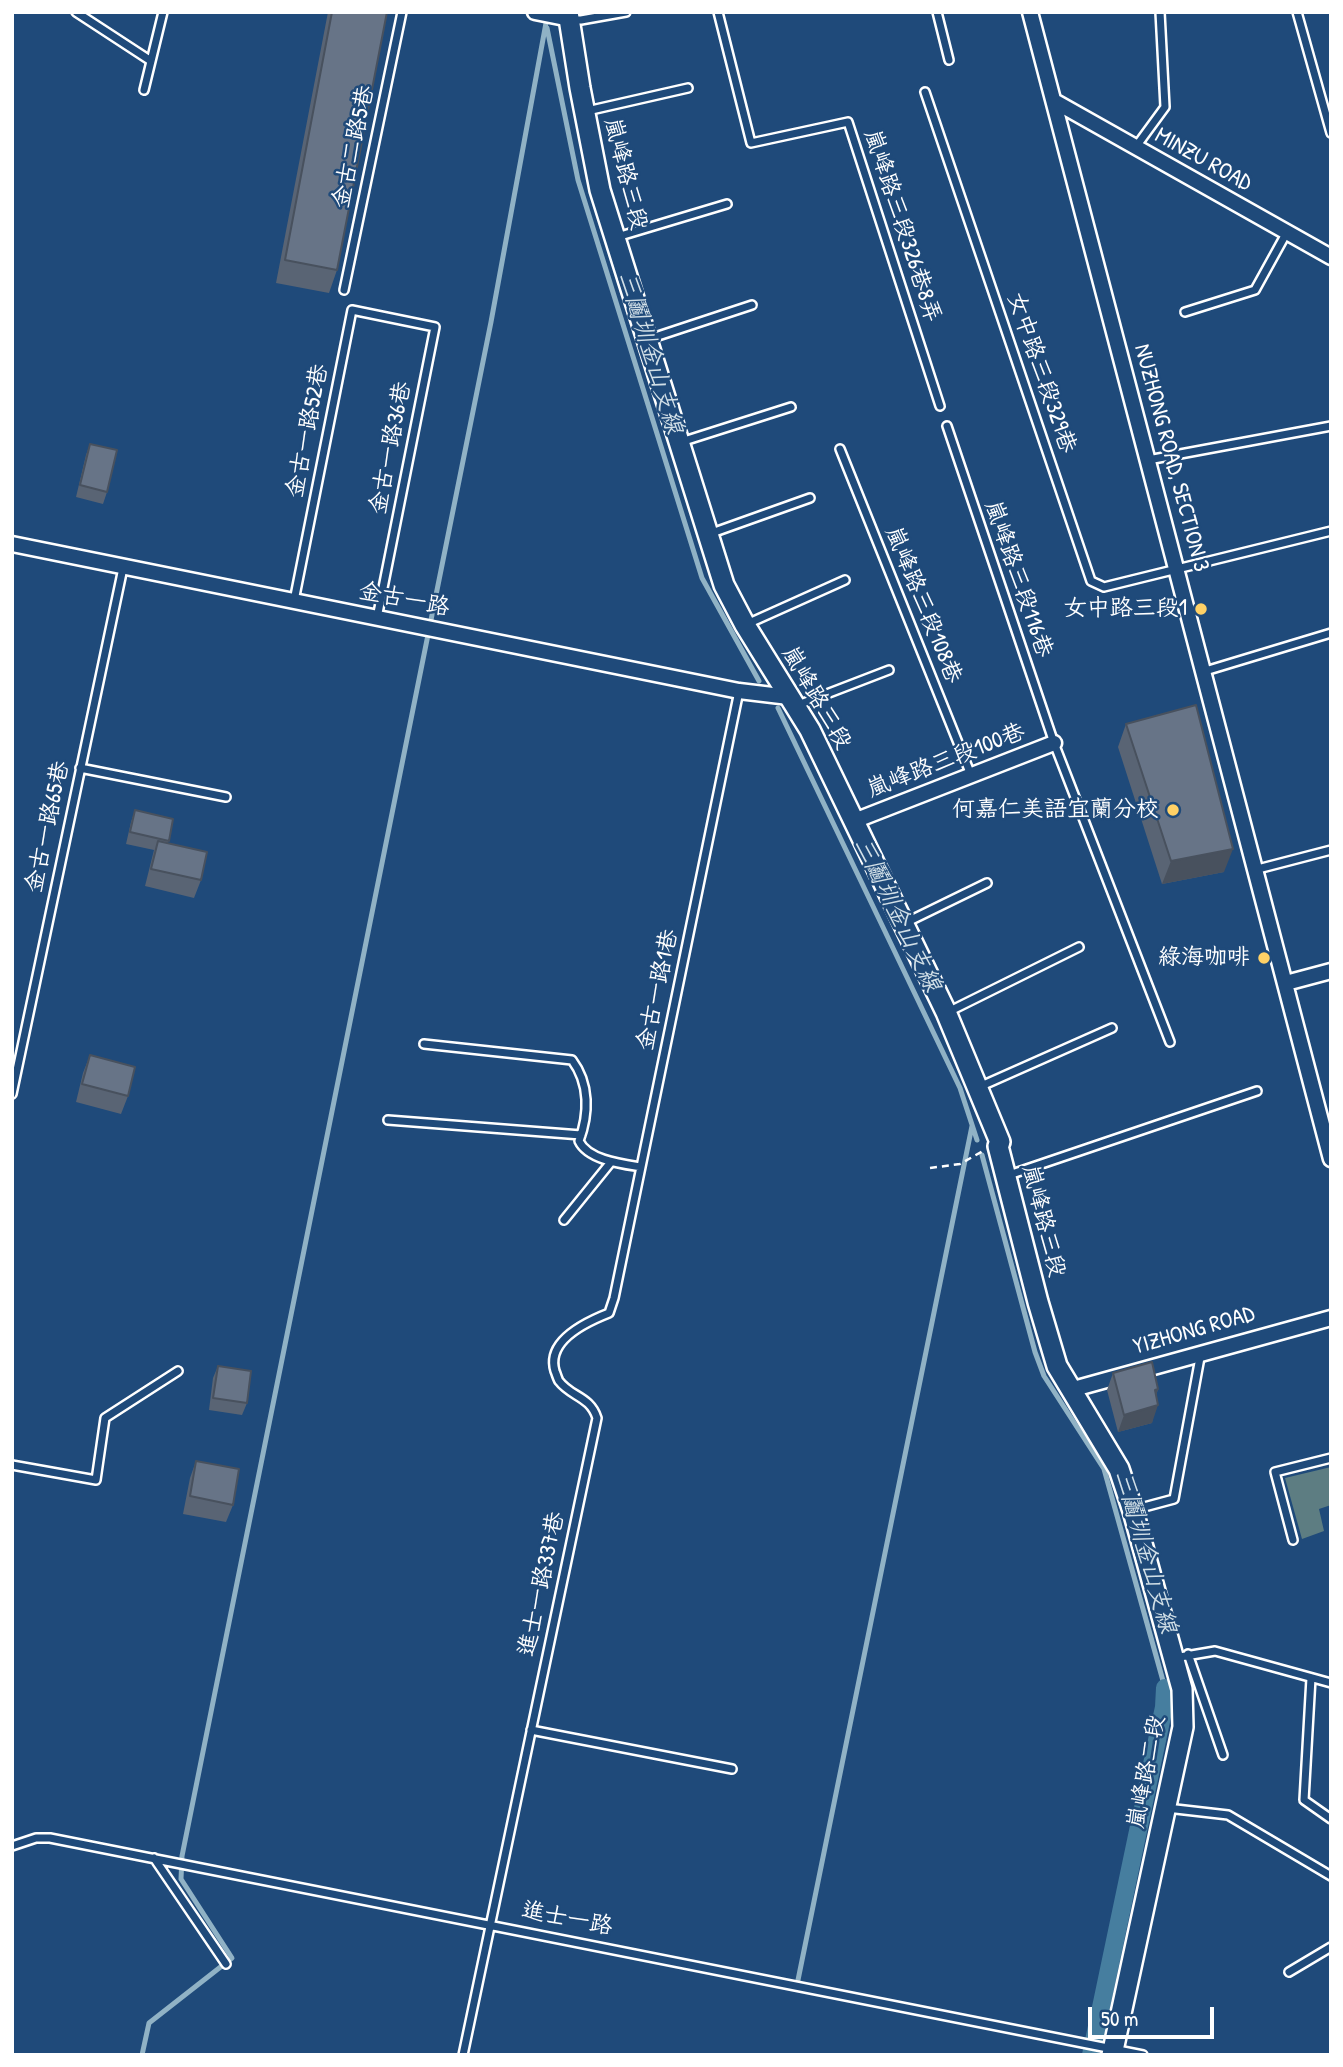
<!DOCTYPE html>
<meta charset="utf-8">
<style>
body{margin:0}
#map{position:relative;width:1343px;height:2067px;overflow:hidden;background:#1f4a7a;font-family:"Patrick Hand",sans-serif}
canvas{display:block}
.frame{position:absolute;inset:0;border:14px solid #fff;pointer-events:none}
.scale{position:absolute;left:1088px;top:2007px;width:126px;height:32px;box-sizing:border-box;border:4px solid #fff;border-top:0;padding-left:9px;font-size:21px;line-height:24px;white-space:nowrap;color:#fff;-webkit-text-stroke:5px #1f4a7a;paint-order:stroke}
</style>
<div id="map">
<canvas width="1343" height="2067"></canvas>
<div class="frame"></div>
<div class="scale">50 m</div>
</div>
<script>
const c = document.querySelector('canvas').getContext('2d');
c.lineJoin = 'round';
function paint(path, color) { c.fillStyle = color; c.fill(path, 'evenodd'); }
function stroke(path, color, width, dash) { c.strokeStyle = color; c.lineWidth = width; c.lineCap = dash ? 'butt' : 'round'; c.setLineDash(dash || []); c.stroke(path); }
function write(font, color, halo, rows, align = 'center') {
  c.font = font + ' "Patrick Hand","LXGW WenKai TC",sans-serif'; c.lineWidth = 5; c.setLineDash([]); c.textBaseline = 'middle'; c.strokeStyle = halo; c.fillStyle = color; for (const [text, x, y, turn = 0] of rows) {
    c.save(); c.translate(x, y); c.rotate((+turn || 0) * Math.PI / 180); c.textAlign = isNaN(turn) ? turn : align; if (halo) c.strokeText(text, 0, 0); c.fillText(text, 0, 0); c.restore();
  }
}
const green = new Path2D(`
 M1331,1467v38l-12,4 5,22 -22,8 -17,-61z`);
const stream = new Path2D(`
 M547,28l31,152 124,398 57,103
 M778,708l182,380 17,52
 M982,1155l53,197 9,24 60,93 61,219
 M798,1980l174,-854
 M142,2055l7,-32 83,-65 -51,-79 1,-23 309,-1534 55,-299`);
const canal = new Path2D(`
 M1091,2055l73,-348 1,-19`);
const path = new Path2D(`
 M930,1168l30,-4 23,-13`);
const lane = new Path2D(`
 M76,12l75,49
 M718,12l33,131 97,-21 92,284
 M937,12l12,48
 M1297,12l34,121
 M571,20h10l45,-8
 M144,90l19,-78
 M925,92l166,489 13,6 227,-56
 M587,111l101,-23
 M1135,148l30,-41 -5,-95
 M617,237l110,-33
 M344,290l58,-278
 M1185,312l70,-22 32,-58
 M649,339l103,-34
 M947,426l107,317 116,299
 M681,442l110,-35
 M840,449l131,326
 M1148,460l183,-34
 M709,534l101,-36
 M294,601l58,-291 83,17 -58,291
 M747,624l98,-44
 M1202,672l129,-39
 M798,705l91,-35
 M80,768l146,29
 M1254,870l77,-20
 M905,923l82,-40
 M948,1012l131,-65
 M424,1044l148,16c18,24 17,54 7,81 9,19 43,23 62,26
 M979,1087l133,-59
 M12,1094l111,-526
 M388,1120l193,15
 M1006,1176l251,-85
 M564,1220l47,-58
 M12,1465l84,15 9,-62 73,-47
 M1133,1510l41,-11 27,-147
 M1293,1540l-18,-68 56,-14
 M1188,1654l35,101
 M1174,1658l41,-7 116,32
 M1311,1678l-7,122 27,19
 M531,1730l201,39
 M1167,1808l61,7 103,61
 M12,1846l24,-8h14l1093,217
 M154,1858l72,106
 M1289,1972l42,-25
 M463,2055l134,-637c-7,-22 -26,-21 -38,-37 -1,-1 -3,-8 -4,-10 -9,-30 31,-49 54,-58l5,-15 125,-607`);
const street = new Path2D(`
 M535,12l35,7
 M1030,12l301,1147
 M1054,101l277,156
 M12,544l727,147 50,6
 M854,821l200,-78
 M1286,983l45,-12
 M1070,1390l261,-72`);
const secondary = new Path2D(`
 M568,12l12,76 20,102 124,395 21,40 65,105 136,282 54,130 -2,4 40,156 19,64 62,103 14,42 49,178 1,38 -71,328`);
const wall = new Path2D(`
 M328,12h59l-50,258 -8,23 -53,-10z
 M90,444l17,48 -4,12 -27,-7 10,-42z
 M1126,724l98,148 -62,12 -44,-137z
 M135,810l38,9 -5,24 33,37 -7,18 -49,-12 9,-36 -28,-6 5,-22z
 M90,1055l38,41 -7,18 -45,-12 7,-29z
 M218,1366l29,37 -5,12 -33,-5 4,-32z
 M1113,1373l45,16 -2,7 -4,27 -34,9 -11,-42z
 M196,1461l37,44 -7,17 -43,-8 7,-36z`);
const shadedWall = new Path2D(`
 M1233,849l-9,23 -62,12 9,-23z
 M1158,1389l-6,18 6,-2 -6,18 -34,9 6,-17 31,-25z`);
const building = new Path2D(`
 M332,12h55l-50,258 -52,-10z
 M90,444l27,6 -10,42 -27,-7z
 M1196,705l37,144 -62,12 -45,-137z
 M135,810l38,9 -4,22 -39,-9z
 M158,841l49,11 -6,28 -50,-11z
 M90,1055l45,12 -7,29 -46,-12z
 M1152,1362l6,27 -3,1 3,15 -34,10 -11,-42z
 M218,1366l33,5 -4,32 -34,-5z
 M196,1461l43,8 -6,36 -43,-9z`);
const markers = [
 [1201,609,7,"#ffd166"],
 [1173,810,7,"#ffd166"],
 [1264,958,7,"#ffd166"]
];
const streetNames = [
 ["金古二路5巷",354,147,-78],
 ["MINZU ROAD",1203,160,29],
 ["嵐峰路三段",625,174,76],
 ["嵐峰路三段326巷8弄",902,226,72],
 ["女中路三段329巷",1041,373,71],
 ["金古一路52巷",308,431,-79],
 ["金古一路36巷",391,448,-79],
 ["NUZHONG ROAD, SECTION 3",1171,458,75],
 ["嵐峰路三段116巷",1018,579,71],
 ["金古一路",404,600,11],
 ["嵐峰路三段108巷",923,605,68],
 ["嵐峰路三段",816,698,60],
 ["嵐峰路三段100巷",946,761,-21],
 ["金古一路65巷",48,827,-78],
 ["金古一路1巷",658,990,-78],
 ["嵐峰路三段",1043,1221,76],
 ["YIZHONG ROAD",1194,1331,-16],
 ["進士一路337巷",542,1584,-78],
 ["嵐峰路二段",1147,1772,-79],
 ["進士一路",567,1919,11]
];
const poiNames = [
 ["女中路三段1",1187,609],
 ["何嘉仁美語宜蘭分校",1159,810],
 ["綠海咖啡",1250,958]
];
const waterNames = [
 ["三鬮圳金山支線",650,353,73],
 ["三鬮圳金山支線",897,915,64],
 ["三鬮圳金山支線",1145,1552,74]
];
paint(green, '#5d7d82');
stroke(stream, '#90b2c5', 5);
stroke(canal, '#467e9f', 18);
stroke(lane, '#fff', 12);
stroke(street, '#fff', 19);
stroke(secondary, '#fff', 24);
stroke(path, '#fff', 2.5, [7, 5]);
stroke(lane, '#1f4a7a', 7);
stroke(street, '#1f4a7a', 14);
stroke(secondary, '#1f4a7a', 19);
paint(wall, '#596474');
paint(shadedWall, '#48515e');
paint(building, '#677487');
stroke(building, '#48515e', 2);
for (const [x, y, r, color] of markers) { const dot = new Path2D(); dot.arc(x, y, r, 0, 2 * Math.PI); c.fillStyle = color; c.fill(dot); stroke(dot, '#1f4a7a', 2.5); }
write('23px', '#fff', '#1f4a7a', streetNames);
write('23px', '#fff', '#1f4a7a', poiNames, 'right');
write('italic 24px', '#d1dfe7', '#1f4a7a', waterNames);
</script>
